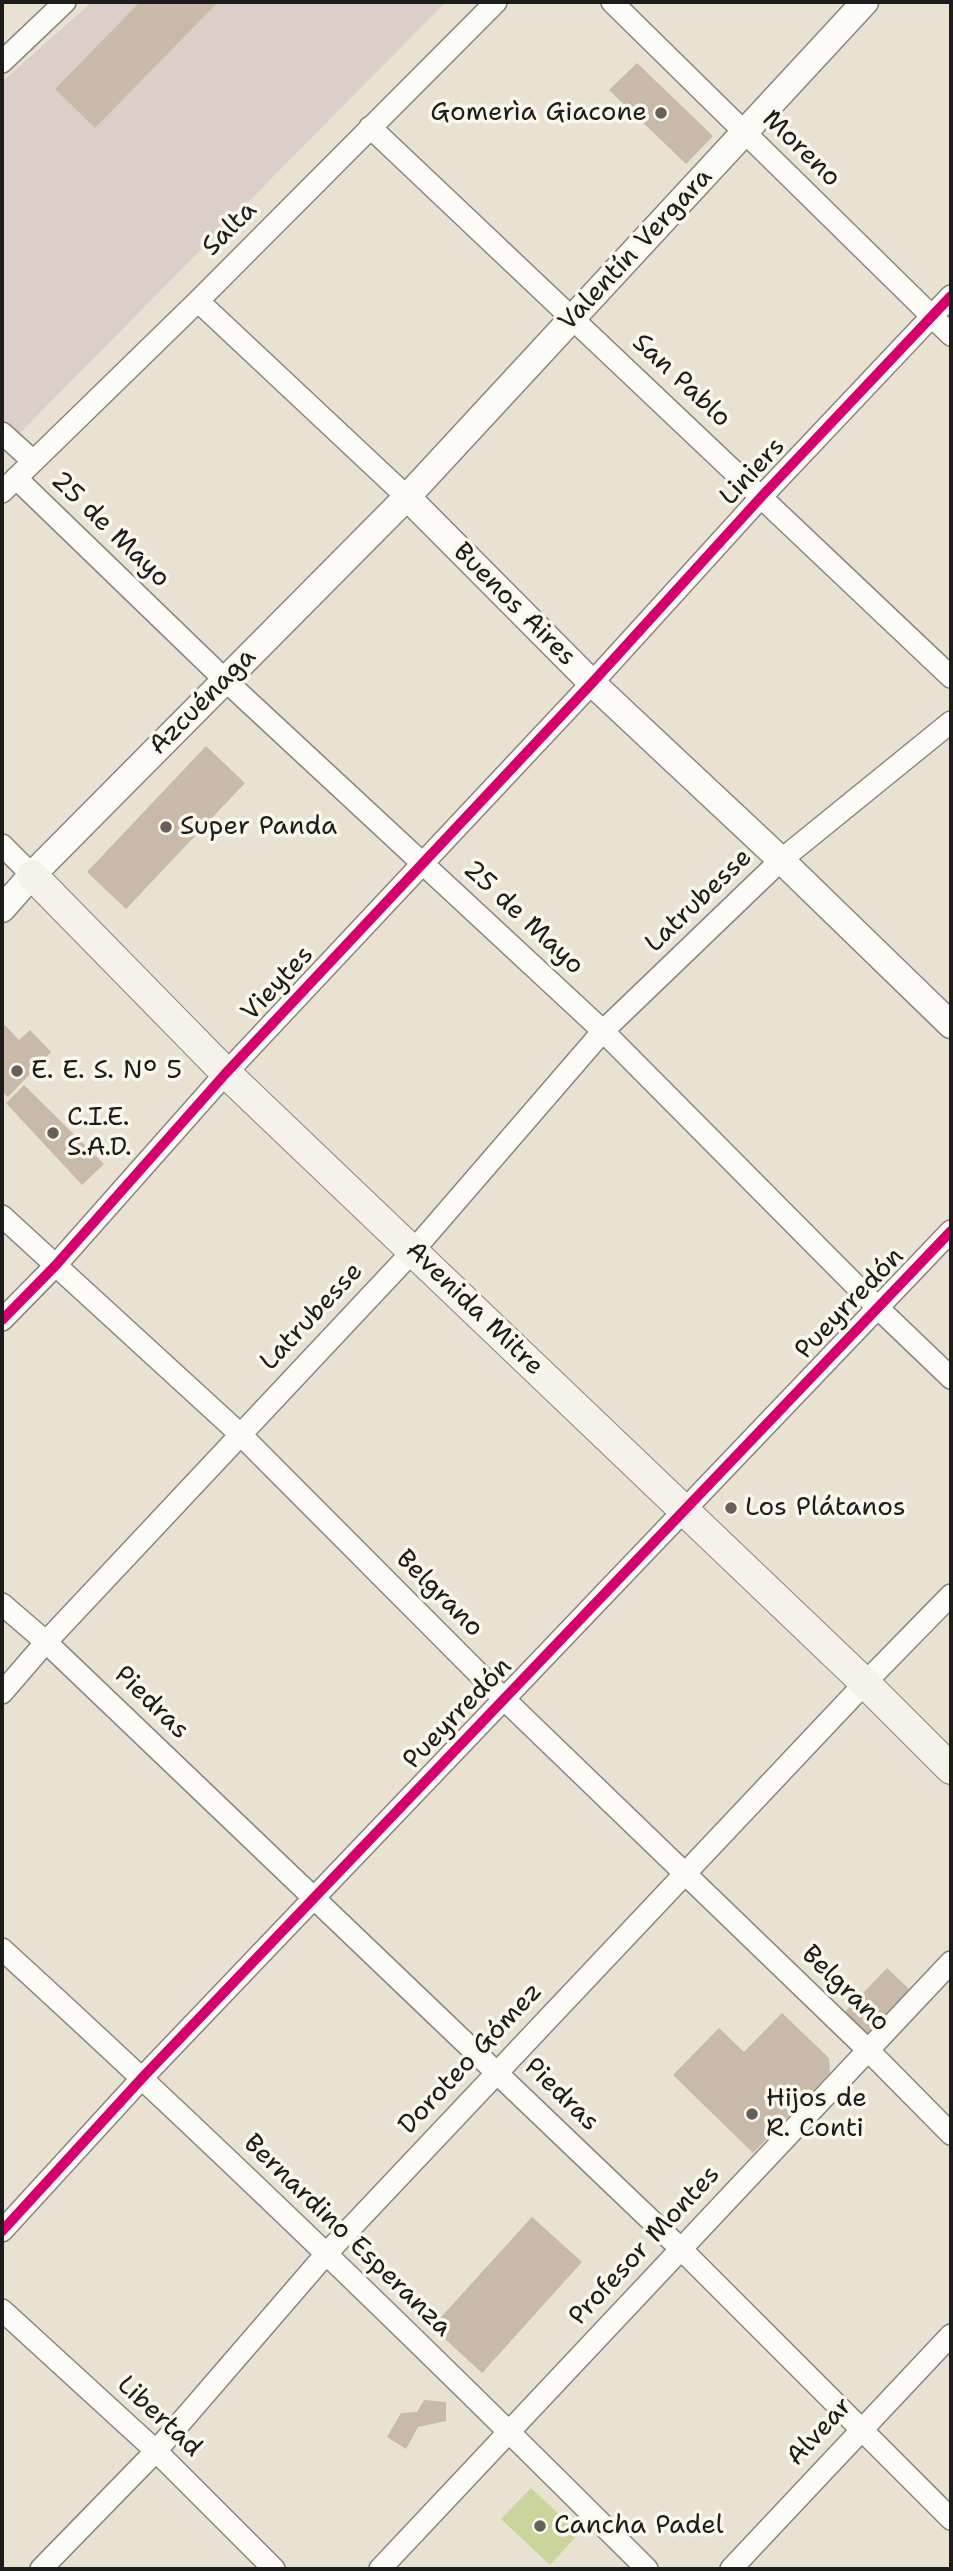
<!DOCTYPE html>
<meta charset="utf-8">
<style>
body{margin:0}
#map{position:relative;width:953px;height:2571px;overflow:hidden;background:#e9e2d3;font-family:"Shantell Sans",sans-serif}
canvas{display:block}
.frame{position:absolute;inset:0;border:4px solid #1c1c1c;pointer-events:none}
</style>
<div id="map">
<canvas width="953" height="2571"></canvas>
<div class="frame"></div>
</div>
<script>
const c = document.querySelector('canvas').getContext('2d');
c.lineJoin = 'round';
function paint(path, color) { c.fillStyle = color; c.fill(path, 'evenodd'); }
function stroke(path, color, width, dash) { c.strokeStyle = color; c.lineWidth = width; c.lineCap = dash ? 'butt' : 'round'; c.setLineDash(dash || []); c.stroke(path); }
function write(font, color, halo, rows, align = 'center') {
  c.font = font + ' "Shantell Sans",sans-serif'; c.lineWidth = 7; c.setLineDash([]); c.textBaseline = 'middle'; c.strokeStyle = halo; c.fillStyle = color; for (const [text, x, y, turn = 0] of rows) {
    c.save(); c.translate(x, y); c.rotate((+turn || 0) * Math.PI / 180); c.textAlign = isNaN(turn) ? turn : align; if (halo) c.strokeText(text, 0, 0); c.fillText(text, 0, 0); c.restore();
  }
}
const industrial = new Path2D(`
 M92,2h354l-444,449v-369z`);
const green = new Path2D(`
 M531,2488l48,45 -29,32 -49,-46z`);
const building = new Path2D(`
 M140,2h78l-123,126 -40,-39z
 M637,63l76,73 -27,28 -77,-74z
 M206,746l39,37 -119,126 -39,-37z
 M2,1022l17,18 11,-10 21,22 -43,45 -6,-6z
 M24,1085l80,79 -22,21 -76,-82z
 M887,1968l24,23 -39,41 -10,2 -20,-19z
 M782,2013l47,45 1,15 -77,80 -80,-78 46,-47 25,24z
 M532,2217l50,45 -100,111 -50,-46z
 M424,2400l22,2v19l-28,6 -12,22 -19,-12 14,-24 16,-1z`);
const minor = new Path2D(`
 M612,2l339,333
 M2,62l63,-60
 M370,127l581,550
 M198,301l209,196
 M2,433l31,28
 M16,478l209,202 378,351 275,277 73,70
 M2,492l196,-191 298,-299
 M2,845l30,30
 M2,1216l239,219 263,264 365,352 82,83
 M2,1320l53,-54 171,-193 366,-390 170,-187 189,-200
 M2,1604l44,38 635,607 270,270
 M2,1693l44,-51 367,-391 190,-220 178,-171 170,-138
 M2,1949c220,201 434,409 645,620
 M2,2231l141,-154 808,-846
 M2,2310l154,141 118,118
 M41,2569l115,-118 170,-197 539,-571 86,-88
 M380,2569l571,-607
 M731,2569l220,-234`);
const tertiary = new Path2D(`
 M407,497l185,186 189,177 170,165
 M2,909l30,-34 375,-378 458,-495`);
const secondary = new Path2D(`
 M32,875l194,198 639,610 86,86`);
const cycleway = new Path2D(`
 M2,1320l53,-54 171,-193 366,-390 170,-187 189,-200
 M2,2231l141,-154 808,-846`);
const markers = [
 [661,113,7,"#64615c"],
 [166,827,7,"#64615c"],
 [17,1071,7,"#64615c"],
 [53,1133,7,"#64615c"],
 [731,1508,7,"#64615c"],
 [752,2114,7,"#64615c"],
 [540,2526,7,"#64615c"]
];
const poiNames = [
 ["Gomerìa Giacone",647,113,"right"],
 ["Super Panda",180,827],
 ["E. E. S. N° 5",31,1071],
 ["C.I.E.",67,1118],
 ["S.A.D.",67,1148],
 ["Los Plátanos",745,1508],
 ["Hijos de",766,2099],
 ["R. Conti",766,2129],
 ["Cancha Padel",554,2526]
];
const streetNames = [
 ["Moreno",801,149,44],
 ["Salta",230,229,-45],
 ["Valentín Vergara",636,250,-47],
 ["San Pablo",681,381,43],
 ["Liniers",753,472,-47],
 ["25 de Mayo",110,530,44],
 ["Buenos Aires",514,605,45],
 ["Azcuénaga",203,702,-45],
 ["Latrubesse",699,901,-44],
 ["25 de Mayo",523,918,43],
 ["Vieytes",278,984,-47],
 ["Pueyrredón",850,1304,-46],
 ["Avenida Mitre",474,1309,44],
 ["Latrubesse",312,1317,-47],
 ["Belgrano",439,1594,45],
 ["Piedras",151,1703,44],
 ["Pueyrredón",458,1714,-46],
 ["Belgrano",845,1989,44],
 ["Doroteo Gómez",471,2059,-47],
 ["Piedras",561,2095,44],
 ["Bernardino Esperanza",347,2236,44],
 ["Profesor Montes",645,2246,-47],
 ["Libertad",159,2417,43],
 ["Alvear",820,2432,-47]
];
paint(industrial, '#dccfc9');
paint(green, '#cad49b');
paint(building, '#c8b9a8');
stroke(minor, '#89857e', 24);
stroke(tertiary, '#89857e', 29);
stroke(secondary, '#89857e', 32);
stroke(minor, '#fcfbf8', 21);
stroke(tertiary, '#fcfbf8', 26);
stroke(secondary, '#f5f1eb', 30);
stroke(cycleway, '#d6006c', 10);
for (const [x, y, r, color] of markers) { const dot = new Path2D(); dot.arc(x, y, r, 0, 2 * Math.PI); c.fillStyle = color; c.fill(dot); stroke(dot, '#fbf7ec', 2.5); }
write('26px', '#1c1c1c', '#fbf7ec', poiNames, 'left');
write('26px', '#1c1c1c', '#fbf7ec', streetNames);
</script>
